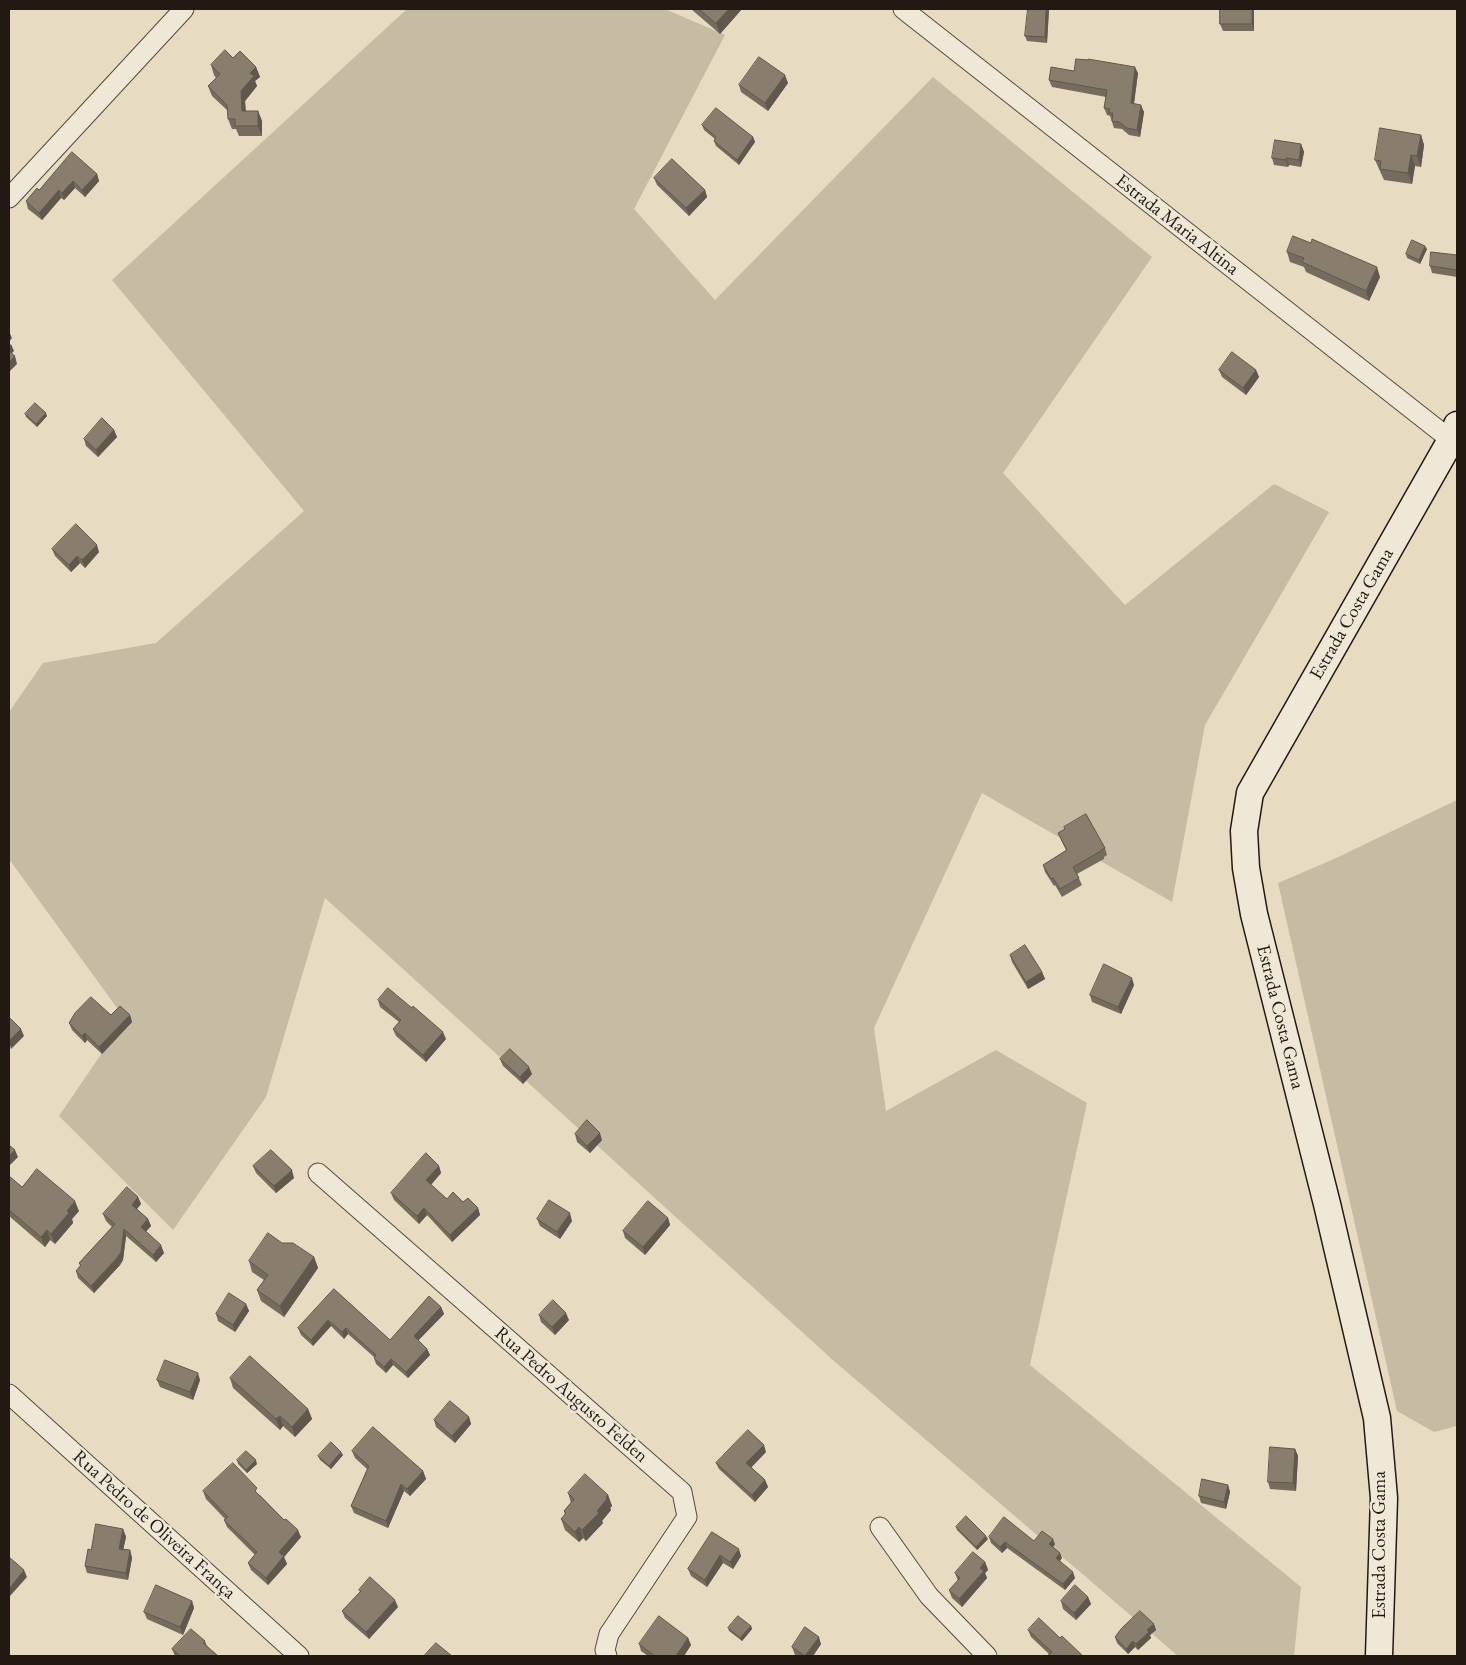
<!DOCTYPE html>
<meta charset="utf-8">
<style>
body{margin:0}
#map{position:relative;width:1466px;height:1665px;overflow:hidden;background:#e7dcc1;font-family:"EB Garamond",serif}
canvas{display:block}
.frame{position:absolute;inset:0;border:10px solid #231912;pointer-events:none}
</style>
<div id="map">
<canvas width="1466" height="1665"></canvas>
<div class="frame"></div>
</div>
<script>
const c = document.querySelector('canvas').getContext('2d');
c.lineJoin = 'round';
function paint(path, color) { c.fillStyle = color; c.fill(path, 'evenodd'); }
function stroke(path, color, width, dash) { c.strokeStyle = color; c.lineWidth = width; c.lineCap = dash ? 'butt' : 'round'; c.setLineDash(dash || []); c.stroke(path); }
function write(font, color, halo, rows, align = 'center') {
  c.font = font + ' "EB Garamond",serif'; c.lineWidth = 5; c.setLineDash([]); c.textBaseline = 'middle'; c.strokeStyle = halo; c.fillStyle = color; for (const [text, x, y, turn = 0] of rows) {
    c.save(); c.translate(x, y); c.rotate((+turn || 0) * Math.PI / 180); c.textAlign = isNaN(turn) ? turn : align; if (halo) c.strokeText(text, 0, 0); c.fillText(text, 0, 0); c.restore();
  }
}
const green = new Path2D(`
 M407,9h258l60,26 -91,174 81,91 218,-223 219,180 -149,216 122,132 149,-121 55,28 -124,213 -33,177 -190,-109 -108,235 12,83 110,-61 91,53 -57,262 271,222 -7,69h-116l-344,-295 -509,-463 -59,199 -93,133 -114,-114 66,-97 -116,-160v-147l34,-49 113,-20 148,-132 -192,-231z
 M1457,800v626l-23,6 -37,-21 -119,-528 56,-24z`);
const street = new Path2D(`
 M903,9l548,431
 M9,198l175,-189
 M318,1173l364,319 5,25 -78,117 -4,16 2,6
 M9,1394l290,262
 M880,1527l49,69 58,60`);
const secondary = new Path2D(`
 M1379,1656l5,-158 -7,-80 -50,-214 -73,-290 -8,-46 -2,-37 6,-38 201,-353 6,-15`);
const wall = new Path2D(`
 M691,9h51l-22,25z
 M1049,9l-2,34 -20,-2 -2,-5z
 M1220,9h34v22h-31l-3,-7z
 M233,58l23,9 4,10 -5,4 2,5 -12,15 1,10h12l4,10v15h-23l-3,-7h-4l-4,-10v-8l-16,-15 -4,-10 8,-8 -2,-3 -3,-10z
 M1074,71l64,2 -4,31 10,8 -4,25 -11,-2 -7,-6 -8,-1 -4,-12 -3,-1 -3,-7 2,-11 -54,-10 -3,-7z
 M788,83l-20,28 -27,-19 -2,-7z
 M702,125l51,12 2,5 -16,23 -23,-19 -2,-5 1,-2 -11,-9z
 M1421,135l3,10 -3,22 -6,-1 -3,18 -28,-4 -9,-20z
 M1301,144l3,8 -3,15 -12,-2 -1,2 -14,-2 -2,-7z
 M97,174l2,7 -14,16 -10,-9 -11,12 -3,-2 -19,22 -14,-11 -2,-8 13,-11z
 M654,178l51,12 2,7 -18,19 -32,-31z
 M1427,249l-7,15 -13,-6 -1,-4z
 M1287,252l93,25 -11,24 -63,-29 -2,-5 -14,-5z
 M1457,255v22l-25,-4 -2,-7z
 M1219,370h37l3,7 -13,18 -24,-18z
 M25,414l22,2 -10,11 -11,-10z
 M114,430l3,7 -19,20 -12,-11 -2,-7z
 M52,549l47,3 -14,16 -5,-5 -9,9 -16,-16z
 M1058,833l47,15 2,7 -3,2v2l-27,15 5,11 -20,12 -7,-12 -1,1 -9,-14 -2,-7 23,-15 -5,-10z
 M1010,955l32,17 3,7 -17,10 -16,-27z
 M1134,985l-13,29 -29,-12 -2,-7z
 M378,1000l68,39 -20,23 -30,-26 -3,-7 6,-7 -19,-15z
 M111,1015h19l2,7 -30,32 -15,-14 -2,3 -13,-13 -3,-7z
 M500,1059l32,15 -9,10 -20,-18z
 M575,1134l27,6 -12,13 -13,-11z
 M253,1166l41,12 -18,15 -20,-20z
 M439,1166l2,7 -10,12 16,14 16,3 15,6 2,7 -28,27 -25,-27 -8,9 -25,-24 -3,-7z
 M9,1176l13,11 57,24 -7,8 1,4 -18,21 -5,-4 -5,7 -36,-31z
 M138,1197l3,7 -4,5 11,10 3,7 -5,5 18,22 -8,9 -30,-26 -3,24 -3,5 -26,28 -16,-15 -2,-7 4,-5 -1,-3 33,-36 -6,-6 -3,-7z
 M668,1218l2,7 -25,30 -20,-17 -2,-7z
 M537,1219l35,2 -12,18 -20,-13z
 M282,1243l32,14 4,11 -34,49 -23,-16 -4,-11 7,-10 -12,-8 -3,-11z
 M334,1289l56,51 51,-33 3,7 -26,26 9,9 3,6 -22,23 -15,-13 -7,8 -10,-9 -2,-6v-1l-26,-23 -4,5 -13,-13 -18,20 -12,-11 -3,-7z
 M246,1304l3,7 -14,21 -17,-11 -2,-7z
 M539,1315l30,5 -14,15 -14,-13z
 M230,1378l78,31 4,10 -17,18 -12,-11 -3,4 -47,-42z
 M157,1380h43l-7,20 -33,-13z
 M469,1417l2,7 -16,19 -19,-16 -2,-7z
 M1295,1449l3,7 -2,35 -26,-2 -2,-7z
 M352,1451l71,20 3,8 -16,17 -6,-5 -16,37 -34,-15 -3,-7 16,-37 -12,-11z
 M766,1452l-15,15 14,13 3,7 -13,15 -36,-33 -3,-6z
 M343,1455l-12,14 -11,-9 -2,-4z
 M237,1460l20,4 -10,9 -9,-9z
 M1228,1485l2,7 -4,17 -25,-6 -2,-7z
 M203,1491l57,4 41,42 -17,20 3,7 -19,21 -17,-15 -3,-7 7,-8 -28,-28 -3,-7 1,-1 -19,-20z
 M568,1493l40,2 4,11 -2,2 1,2 -9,11 1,2 -17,18 -3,-3 -4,4 -14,-12 -4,-11 4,-4 -1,-4 7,-8z
 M956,1527l32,12 -11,11 -20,-20z
 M123,1529l3,8 -3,12 7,1 2,8 -4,22 -41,-7 -2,-7 6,-16z
 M712,1532l29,24 -8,13 -10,-6 -16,24 -16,-11 -3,-7z
 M989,1537l66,7 -2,3 9,11 -2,3 15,17 -10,12 -58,-42 -5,5 -11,-10z
 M985,1562l3,8 -3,3 2,5 -25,29 -10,-9 -3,-8 9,-9 -3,-8z
 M359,1590l39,17 -29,32 -24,-21 -3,-7 18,-19z
 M1088,1597l3,7 -15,16 -13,-11 -2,-8z
 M192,1601l2,7 -11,27 -36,-16 -3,-7z
 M1154,1624l2,6 -6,5 1,3 -13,12 -3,-3 -7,7 -11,-11 -2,-6z
 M751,1626l1,3 -10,12 -13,-10 -1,-3z
 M1028,1630l32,8 23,18 -34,-2 -18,-17z
 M688,1638l3,7 -7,11h-36l-7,-5 -2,-7z
 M205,1641l2,5 11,10h-43l-3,-7z
 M821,1644l-8,12h-16l-2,-1 -3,-8z`);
const shadedWall = new Path2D(`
 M729,9h13l-22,25 -4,-11z
 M1046,9h3l-2,34 -2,-6z
 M1252,9h2v22l-2,-7z
 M256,67l4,10 -5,4 2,5 -12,15 1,20 -4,-10 -1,-20 9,-18z
 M1135,67l3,6 -5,37 -2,-7z
 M785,75l3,8 -20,28 -3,-8z
 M1141,105l3,7 -4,25 -3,-7z
 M258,111l4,10v15l-4,-10z
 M1421,135l3,10 -3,22 -4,-11z
 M753,137l2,5 -16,23 -2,-5z
 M1301,144l3,8 -3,15 -2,-7z
 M1411,155l4,11 -3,18 -4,-11z
 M1286,158l3,7 -1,2 -2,-7z
 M97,174l2,7 -14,16 -3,-7z
 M73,181l2,7 -11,12 -2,-7z
 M59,190l2,8 -19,22 -3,-7z
 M705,190l2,7 -18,19 -3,-8z
 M1425,246l2,3 -7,15 -1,-4z
 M1377,267l3,10 -11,24 -3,-10z
 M9,331l3,7 -3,4z
 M11,344l3,7 -5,5v-10z
 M15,356l2,8 -8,8v-10z
 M1256,370l3,7 -13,18 -3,-7z
 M46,413l1,3 -10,11 -1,-3z
 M114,430l3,7 -19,20 -2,-7z
 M97,545l2,7 -14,16 -3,-8z
 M77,556l3,7 -9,9 -2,-7z
 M1042,972l3,7 -17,10 -2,-7z
 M1132,978l2,7 -13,29 -3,-7z
 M130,1015l2,7 -30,32 -3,-7z
 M21,1029l3,7 -13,13 -2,-8z
 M443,1032l3,7 -20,23 -3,-7z
 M85,1033l2,7 -2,3 -3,-7z
 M529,1067l3,7 -9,10 -3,-7z
 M600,1133l2,7 -12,13 -3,-7z
 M15,1150l3,7 -9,9v-10z
 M439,1166l2,7 -13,15 -2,-8z
 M292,1170l2,8 -18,15 -2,-7z
 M138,1197l3,7 -7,8 -2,-7z
 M75,1201l4,10 -7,8 1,4 -18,21 -4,-10 16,-23z
 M424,1208l3,7 -8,9 -2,-8z
 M478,1208l2,7 -28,27 -2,-7z
 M570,1213l2,8 -12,18 -3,-7z
 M668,1218l2,7 -25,30 -2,-8z
 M148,1219l3,7 -7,8 -3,-7z
 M124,1229l2,7 -3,24 -3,5 -26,28 -3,-7z
 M47,1230l3,10 -5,7 -4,-10z
 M161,1245l3,8 -8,9 -3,-7z
 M314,1257l4,11 -34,49 -4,-11z
 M246,1304l3,7 -14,21 -2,-7z
 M441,1307l3,7 -28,29 -2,-7z
 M566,1313l3,7 -14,15 -3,-8z
 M328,1320l3,6 -18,20 -2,-6z
 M346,1328l2,6 -4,5 -2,-7z
 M427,1349l3,6 -22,23 -2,-6z
 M391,1359l2,6 -7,8 -2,-6z
 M198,1373l2,7 -7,20 -3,-8z
 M308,1409l4,10 -17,18 -3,-10z
 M280,1416l3,10 -3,4 -4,-11z
 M469,1417l2,7 -16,19 -3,-7z
 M764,1445l2,7 -17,18 -3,-7z
 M1295,1449l3,7 -2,35 -3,-8z
 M341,1452l2,3 -12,14 -2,-3z
 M256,1460l1,4 -10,9 -1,-3z
 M423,1471l3,8 -16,17 -3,-7z
 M765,1480l3,7 -13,15 -3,-7z
 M401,1484l3,7 -16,37 -2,-7z
 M1228,1485l2,7 -4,17 -2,-7z
 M608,1495l4,11 -2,2 1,2 -9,11 1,2 -17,18 -4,-11z
 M579,1527l4,11 -4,4 -4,-10z
 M123,1529l3,8 -4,19 -3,-7z
 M298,1530l3,7 -17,20 3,7 -19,21 -2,-7 13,-26z
 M986,1536l2,3 -11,11 -1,-3z
 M1053,1539l2,5 -4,6 -2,-6z
 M1005,1542l2,6 -5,5 -2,-6z
 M739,1549l2,7 -8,13 -3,-7z
 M130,1550l2,8 -4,22 -2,-7z
 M1060,1553l2,5 -4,5 -2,-5z
 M720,1555l3,8 -16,24 -2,-7z
 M985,1562l3,8 -3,3 2,5 -25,29 -3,-8 21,-31z
 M24,1570l3,7 -17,19 -1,-4v-3z
 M1073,1572l2,6 -10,12 -2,-6z
 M1088,1597l3,7 -15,16 -2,-7z
 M395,1600l3,7 -29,32 -3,-7z
 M192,1601l2,7 -11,27 -3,-8z
 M1154,1624l2,6 -6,5 1,3 -13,12 -2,-6 11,-14z
 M751,1626l1,3 -10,12 -2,-3z
 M819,1637l2,7 -8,12h-8z
 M688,1638l3,7 -7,11h-8z
 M1133,1641l2,6 -7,7 -2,-5z`);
const building = new Path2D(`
 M699,9h30l-13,14z
 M1028,9h18l-1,28 -20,-1z
 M1220,9h32v15h-32z
 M225,50l8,8 7,-7 16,16 -6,6 4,3 -13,15 1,20h16v15h-23v-7h-7l-1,-14 -19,-19 12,-12 -9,-9z
 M759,57l26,18 -20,28 -26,-18z
 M1076,59l12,1v-1l47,8 -4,36 10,2 -4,25 -10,-2 -8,-6 -7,-1 1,-8h-4l1,-4 -6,-1 3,-18 -58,-10 2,-13 23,4z
 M716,108l37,29 -16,23 -23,-19 2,-4 -14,-12z
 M1380,128l41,7 -4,21 -6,-1 -3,18 -28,-4 1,-8 -6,-1z
 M1275,140l26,4 -2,16 -13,-2v2l-14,-2z
 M72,152l25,22 -15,16 -9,-9 -11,12 -3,-3 -20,23 -13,-12 11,-13 2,2z
 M672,159l33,31 -19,18 -32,-30z
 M1293,236l18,7 1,-4 65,28 -11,24 -64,-29 2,-4 -17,-6z
 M1412,240l13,6 -6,14 -13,-6z
 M1431,252l26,3v15l-27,-4z
 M9,351l6,5 -6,6z
 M1232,352l24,18 -13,18 -24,-18z
 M35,403l11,10 -10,11 -11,-10z
 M102,418l12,12 -18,20 -12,-11z
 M76,524l21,21 -15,15 -5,-4 -8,9 -17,-16z
 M1086,814l19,34 -4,2v1l-28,16 6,11 -19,11 -7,-11 -2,1 -8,-14 24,-15 -9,-17 7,-4 -1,-2z
 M1025,945l17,27 -16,10 -16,-27z
 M1104,964l28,14 -14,29 -28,-12z
 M388,988l24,20 1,-2 30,26 -20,23 -30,-26 8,-9 -23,-20z
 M91,997l20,18 9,-9 10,9 -31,32 -14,-14 -3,3 -13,-13 6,-10z
 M9,1017l12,12 -12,12z
 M510,1049l19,18 -9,10 -20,-18z
 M587,1120l13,13 -13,13 -12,-12z
 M9,1145l6,5 -6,6z
 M271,1150l21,20 -18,16 -21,-20z
 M426,1153l13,13 -13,14 21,19 6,-7 10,10 5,-4 10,10 -28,27 -26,-27 -7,8 -26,-23z
 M37,1169l38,32 -8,10 2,2 -18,21 -4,-4 -6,7 -32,-27v-34l13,11z
 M127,1187l11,10 -6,8 16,14 -7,8 20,18 -8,10 -29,-26 -3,23 -4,6 -26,28 -15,-15 5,-6 -2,-2 36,-39 -12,-10z
 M549,1200l21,13 -13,19 -20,-13z
 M648,1201l20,17 -25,29 -20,-16z
 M268,1233l14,10h11l21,14 -34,49 -23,-16 11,-15 -19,-14z
 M334,1289l56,51 39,-44 12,11 -27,29 13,13 -21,23 -15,-13 -7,8 -10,-9 2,-3 -30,-27 -4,4 -14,-12 -17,20 -13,-12z
 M229,1293l17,11 -13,21 -17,-11z
 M553,1300l13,13 -14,14 -13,-12z
 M250,1356l58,53 -16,18 -12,-11 -4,3 -46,-41z
 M165,1360l33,13 -8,19 -33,-12z
 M450,1401l19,16 -17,19 -18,-16z
 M373,1427l50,44 -16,18 -6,-5 -15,37 -35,-15 18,-40 -17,-15z
 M748,1430l16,15 -18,18 19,17 -13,15 -36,-32z
 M331,1442l10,10 -12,14 -11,-10z
 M1270,1447l25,2 -2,34 -25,-1z
 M246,1451l10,9 -10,10 -9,-10z
 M233,1463l24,25 -2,3 29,29 2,-1 12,11 -19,22 5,4 -18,22 -18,-15 9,-11 -33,-32 4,-3 -25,-26z
 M585,1474l23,21 -2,3 1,1 -10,12 2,2 -17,17 -3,-3 -4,5 -14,-13 5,-6 -2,-2 10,-12 -6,-6z
 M1202,1479l26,6 -4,17 -25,-6z
 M966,1516l20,20 -10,11 -20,-20z
 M1004,1517l30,24 8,-10 11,8 -4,5 11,9 -4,5 17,14 -10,12 -58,-42 -5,5 -11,-10z
 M96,1524l27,5 -4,20 11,1 -4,23 -41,-7 3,-17 3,1z
 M712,1532l27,17 -9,13 -10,-7 -15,25 -17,-11z
 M973,1552l12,10 -5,6 4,3 -25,28 -10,-9 11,-12 -5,-5z
 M9,1557l15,13 -15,19z
 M370,1577l25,23 -29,32 -24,-21 19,-20 -2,-1z
 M156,1585l36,16 -12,26 -36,-15z
 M1075,1585l13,12 -14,16 -13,-12z
 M1140,1611l14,13 -7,6 2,2 -13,12 -3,-3 -7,8 -11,-12 6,-8z
 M659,1616l29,22 -12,18h-21l-16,-12z
 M738,1616l13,10 -11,12 -12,-10z
 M1039,1618l21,20 2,-2 21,20h-36l5,-4 -24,-22z
 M805,1627l14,10 -14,19 -13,-9z
 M191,1629l14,12 -2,2 15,13h-38l-8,-7z
 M436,1643l16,13h-28z`);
const streetNames = [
 ["Estrada Maria Altina",1177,225,38],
 ["Estrada Costa Gama",1352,614,-60],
 ["Estrada Costa Gama",1280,1017,76],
 ["Rua Pedro Augusto Felden",571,1395,41],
 ["Rua Pedro de Oliveira França",154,1525,42],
 ["Estrada Costa Gama",1380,1545,-90]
];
paint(green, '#c6bba3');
stroke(street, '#544a3e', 21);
stroke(secondary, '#231912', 29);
stroke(street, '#efe8d7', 19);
stroke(secondary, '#efe8d7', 26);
paint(wall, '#766c5e');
paint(shadedWall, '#60584c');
paint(building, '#897e6d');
stroke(building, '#60584c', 1);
write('19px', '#231912', '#efe8d7', streetNames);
</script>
